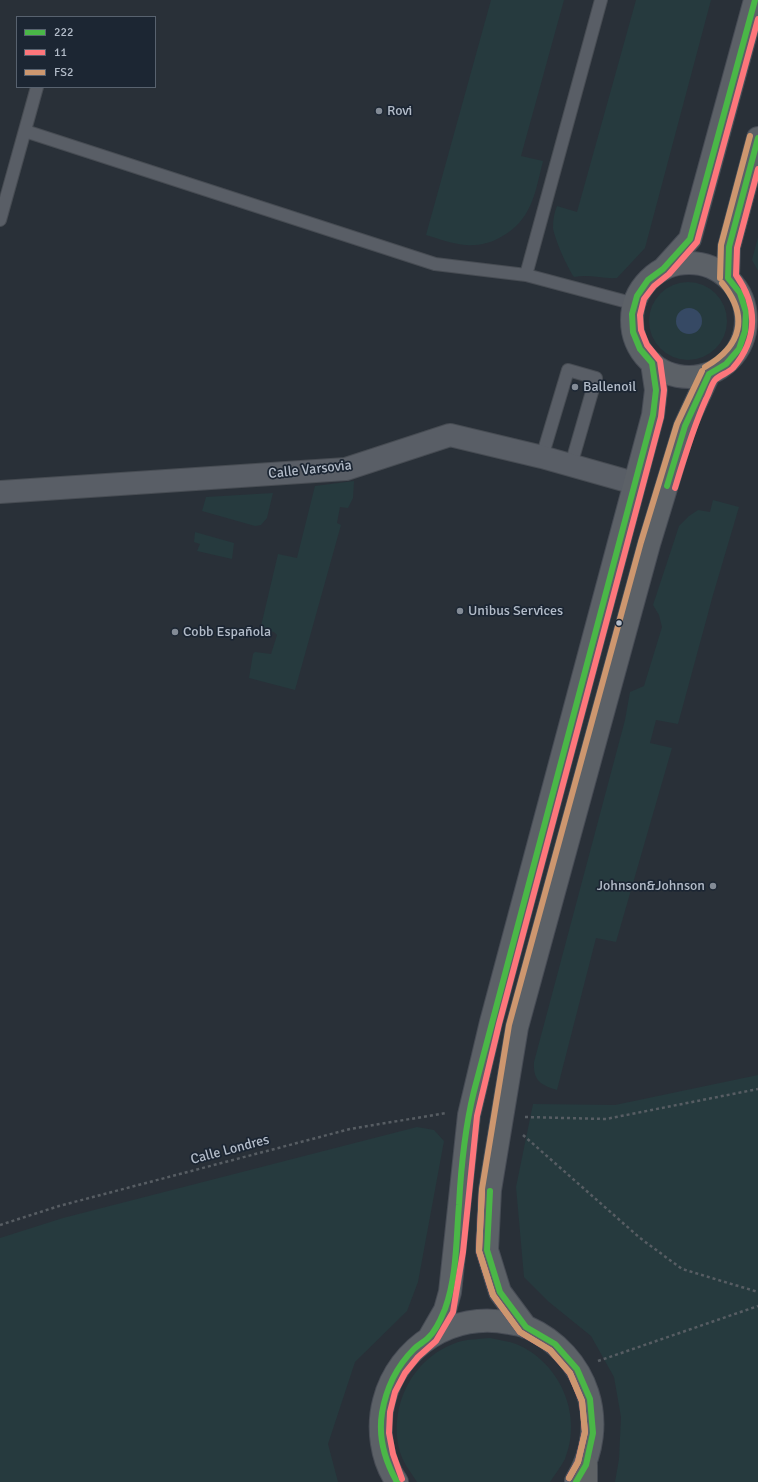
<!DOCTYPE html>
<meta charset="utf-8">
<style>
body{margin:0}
#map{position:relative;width:758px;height:1482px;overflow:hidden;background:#293038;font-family:Signika,sans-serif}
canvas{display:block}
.legend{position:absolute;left:16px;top:16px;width:140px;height:72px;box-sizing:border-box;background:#1c2633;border:1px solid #58626f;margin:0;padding:5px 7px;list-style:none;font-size:12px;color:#b3bcc9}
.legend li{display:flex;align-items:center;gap:8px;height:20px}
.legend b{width:20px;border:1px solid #58626f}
</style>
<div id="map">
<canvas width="758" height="1482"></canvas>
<ul class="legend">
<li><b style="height:5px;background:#4ab747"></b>222</li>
<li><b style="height:5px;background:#fd767b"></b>11</li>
<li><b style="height:5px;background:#cd976f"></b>FS2</li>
</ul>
</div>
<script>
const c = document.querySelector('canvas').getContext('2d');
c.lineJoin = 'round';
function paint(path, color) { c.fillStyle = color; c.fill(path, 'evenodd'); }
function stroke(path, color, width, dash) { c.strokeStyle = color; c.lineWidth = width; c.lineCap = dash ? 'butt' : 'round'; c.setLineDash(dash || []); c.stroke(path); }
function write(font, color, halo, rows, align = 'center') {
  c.font = font + ' Signika,sans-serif'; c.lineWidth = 3.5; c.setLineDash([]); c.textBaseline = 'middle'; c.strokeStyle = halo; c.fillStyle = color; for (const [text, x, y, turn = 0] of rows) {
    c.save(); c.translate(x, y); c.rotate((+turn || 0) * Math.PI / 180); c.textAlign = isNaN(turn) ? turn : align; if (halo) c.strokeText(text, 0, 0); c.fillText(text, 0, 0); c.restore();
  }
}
const green = new Path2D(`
 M491,0h73l-43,156 22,5c-8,32 -11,59 -42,76 -10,6 -23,9 -35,8 -13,-1 -27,-6 -40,-10z
 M636,0h75l-66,248 -28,30c-15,1 -28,-4 -43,-1 -7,-10 -19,-37 -21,-49 0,-8 1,-15 4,-22l20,6z
 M758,237v34l-6,-11z
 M649 321a39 39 0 1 1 78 0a39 39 0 1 1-78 0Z
 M354,481l-1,17 -5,10 -8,-1 -3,16 4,2 -46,165 -46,-12 4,-24 2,-2 16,2 6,-19 -3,-3 -10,-2 -3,-4 17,-72 19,4 18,-72z
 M273,493l-6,25 -6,7 -6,1 -53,-15 4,-14z
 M713,500l26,7 -26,88 -35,129 -22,-4 -6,23 22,5 -56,194 -20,-4 -39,152c-16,-5 -24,-9 -23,-28l91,-342 5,-28 14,-6 18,-59 -3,-12 -6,-10 26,-79 10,-10 9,-6 12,2z
 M195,532l39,11 -2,16 -35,-8 3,-7 -6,-2z
 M758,1075v407h-143l4,-23 2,-42 -7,-40 -23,-41 -42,-34 -25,-25 -8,-90 17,-83 82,1z
 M417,1127l17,3 10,11 -26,141 -11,29 -52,51 -27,82 10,38h-338v-244l63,-20z
 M490,1338c8,2 18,3 26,6 44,18 67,71 49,115 -4,8 -10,15 -15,23h-133c-5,-8 -13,-18 -16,-27 -15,-47 12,-101 61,-114 9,-2 19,-2 28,-3z`);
const water = new Path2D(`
 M676 321a13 13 0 1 1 26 0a13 13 0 1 1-26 0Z`);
const path = new Path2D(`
 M525,1117l81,2 152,-30
 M523,1135l117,103 42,31 76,23
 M0,1225l59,-19 291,-77 96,-16
 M598,1361l160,-55`);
const lane = new Path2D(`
 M601,0l-75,275 109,29
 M25,131l410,133 91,11
 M0,220l37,-133
 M542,457l26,-87 28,8 -25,87`);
const street = new Path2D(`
 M0,492l346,-23 104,-34 92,22 92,26`);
const primary = new Path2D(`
 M632 320a57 57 0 1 1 114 0a57 57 0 1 1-114 0Z
 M663,269l27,-30 65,-239
 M728,278l1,-31 29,-109
 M526,1327l-26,-35 -13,-42 3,-60 27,-163 132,-483 36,-118 24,-52
 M430,1336l15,-26 5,-18 19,-177 22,-93 162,-607 3,-25 -4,-27
 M397,1482c-16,-22 -20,-55 -13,-81 14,-55 70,-90 125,-78 6,1 12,2 18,4 61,27 84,97 49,154`);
const highway = new Path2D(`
 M586,1465v17`);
const bus1 = new Path2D(`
 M667,486l18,-60 24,-52 17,-10 13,-15 6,-18 1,-19 -6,-19 -12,-15 1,-31 29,-109
 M490,1191l-3,59 13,42 26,35 29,17 22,25 13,30 3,34 -7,32 -10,17
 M397,1482c-12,-21 -19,-44 -15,-69 4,-24 15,-47 32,-64 4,-4 10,-7 14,-11 8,-7 13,-19 17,-29 12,-33 11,-69 14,-104 2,-39 6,-77 15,-114l179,-676 3,-25 -4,-27 -12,-14 -7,-17 -1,-18 5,-18 11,-16 15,-11 27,-30 65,-239`);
const bus2 = new Path2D(`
 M675,488c9,-30 18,-60 31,-89 3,-5 5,-14 9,-19 5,-5 13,-7 18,-12 25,-29 25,-62 3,-93l1,-27 21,-79
 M482,1191l-3,60 14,44 27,37 30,18 20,23 12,28 3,31 -7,30 -9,16
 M402,1479l-9,-25 -4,-21 1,-21 5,-20 10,-19 13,-16 18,-16 17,-29 10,-60 14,-136 22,-92 162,-607 3,-27 -4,-29 -13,-16 -6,-15 -1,-15 4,-16 10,-13 15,-12 28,-32 61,-223`);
const bus3 = new Path2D(`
 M720,278l1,-33 29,-109
 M705,367c37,-21 44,-51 17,-84
 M569,1478l9,-16 7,-30 -3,-31 -12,-28 -20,-23 -30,-18 -27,-37 -14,-44 3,-62 27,-164 132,-483 36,-118 25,-53`);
const markers = [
 [379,111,4,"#838b96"],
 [575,387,4,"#838b96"],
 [460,611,4,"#838b96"],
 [619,623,3.5,"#b3bcc9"],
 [175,632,4,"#838b96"],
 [713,886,4,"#838b96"]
];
const poiNames = [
 ["Rovi",387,111],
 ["Ballenoil",583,387],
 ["Unibus Services",468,611],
 ["Cobb Española",183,632],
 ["Johnson&Johnson",705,886,"right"]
];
const streetNames = [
 ["Calle Varsovia",310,470,-6],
 ["Calle Londres",230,1150,-15]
];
paint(green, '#263a3e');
paint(water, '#364964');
stroke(lane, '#474c53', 14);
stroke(street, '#474c53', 24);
stroke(primary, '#474c55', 24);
stroke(highway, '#464c53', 24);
stroke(path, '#575d63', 2.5, [3, 3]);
stroke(lane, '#595e66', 12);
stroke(street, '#595e66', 22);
stroke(primary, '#5c6167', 22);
stroke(highway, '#5e6265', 22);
stroke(bus1, '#4ab747', 6);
stroke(bus2, '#fd767b', 6);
stroke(bus3, '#cd976f', 6);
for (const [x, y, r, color] of markers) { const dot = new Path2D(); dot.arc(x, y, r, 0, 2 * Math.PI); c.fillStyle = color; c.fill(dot); stroke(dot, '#1c2633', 1.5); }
write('14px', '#b3bcc9', '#1c2633', poiNames, 'left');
write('14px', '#b3bcc9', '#1c2633', streetNames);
</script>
